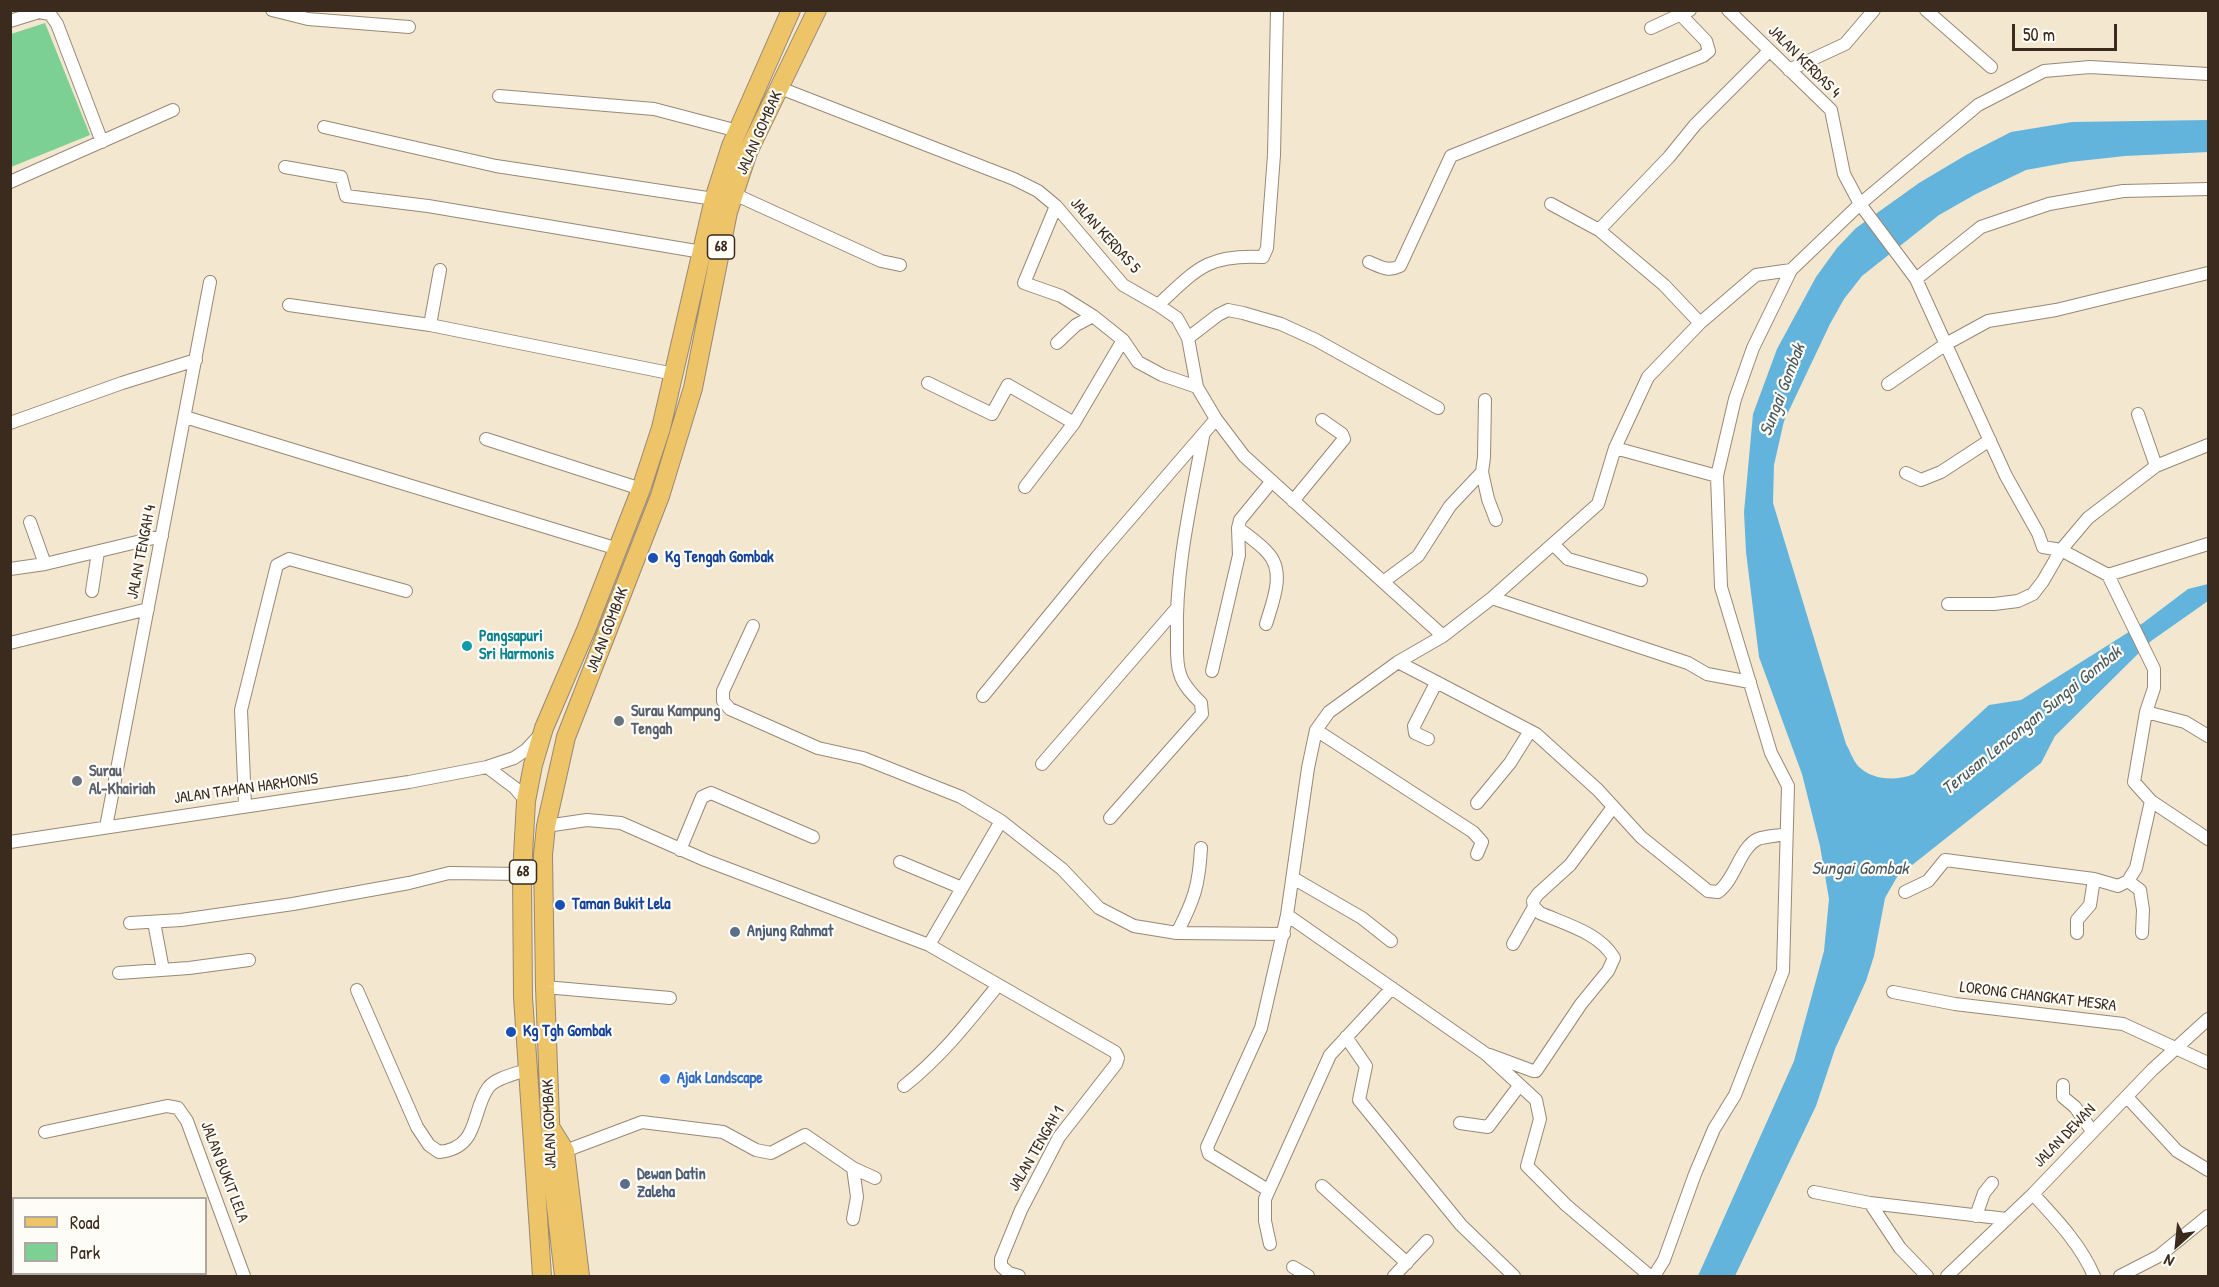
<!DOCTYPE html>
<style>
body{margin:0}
#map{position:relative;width:2219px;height:1287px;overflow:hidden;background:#f4e7cf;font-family:"Patrick Hand",sans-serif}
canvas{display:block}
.frame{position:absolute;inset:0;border:12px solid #3b2a1e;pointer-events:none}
.legend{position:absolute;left:12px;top:1197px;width:195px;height:78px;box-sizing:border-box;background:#fdfcf7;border:2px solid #afa8a0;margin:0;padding:8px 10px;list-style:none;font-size:18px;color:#3b2a1e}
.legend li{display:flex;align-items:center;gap:12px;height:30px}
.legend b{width:30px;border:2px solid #afa8a0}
.north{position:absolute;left:2147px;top:1215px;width:60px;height:60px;-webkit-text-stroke:4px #fdfcf7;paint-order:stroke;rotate:207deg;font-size:16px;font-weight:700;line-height:24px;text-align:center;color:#3b2a1e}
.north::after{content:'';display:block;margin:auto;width:21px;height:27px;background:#3b2a1e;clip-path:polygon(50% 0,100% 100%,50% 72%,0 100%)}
.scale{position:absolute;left:2012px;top:24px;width:105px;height:27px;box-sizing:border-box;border:3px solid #3b2a1e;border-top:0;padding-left:8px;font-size:18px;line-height:21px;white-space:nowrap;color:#3b2a1e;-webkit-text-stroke:4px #fdfcf7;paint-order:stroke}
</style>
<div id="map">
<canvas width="2219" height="1287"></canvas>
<div class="frame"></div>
<ul class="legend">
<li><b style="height:8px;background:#eec469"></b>Road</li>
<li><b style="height:16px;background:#7dd093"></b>Park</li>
</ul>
<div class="north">N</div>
<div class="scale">50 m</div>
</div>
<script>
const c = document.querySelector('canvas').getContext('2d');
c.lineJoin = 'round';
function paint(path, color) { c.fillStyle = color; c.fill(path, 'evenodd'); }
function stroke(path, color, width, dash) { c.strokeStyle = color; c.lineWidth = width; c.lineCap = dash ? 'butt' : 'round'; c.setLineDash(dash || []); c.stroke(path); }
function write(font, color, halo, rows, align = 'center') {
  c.font = font + ' "Patrick Hand",sans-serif'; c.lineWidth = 4.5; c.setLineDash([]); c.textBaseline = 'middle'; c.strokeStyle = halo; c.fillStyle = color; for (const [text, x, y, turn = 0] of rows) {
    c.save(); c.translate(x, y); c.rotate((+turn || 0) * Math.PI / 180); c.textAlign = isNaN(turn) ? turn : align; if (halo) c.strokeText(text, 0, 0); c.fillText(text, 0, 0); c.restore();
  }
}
const green = new Path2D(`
 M45,23l45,112 -79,32v-133z`);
const water = new Path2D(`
 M2208,120v32l-83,4 -55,6 -44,8 -50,24 -37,21 -77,61 -18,23 -14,25 -46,97 -10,44 -1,38 73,241c4,7 7,16 12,22 15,15 39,15 56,8l75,-69 32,-5 122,-77 45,-34 20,-5v17l-57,40 -96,95 -14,27 -144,114 -12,21 -11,58 -8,25 -31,68 -19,57 -81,170h-37l96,-215 30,-110 5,-52 -9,-53 -18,-72 -43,-117 -13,-105 -2,-40 9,-98 24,-65 39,-72 21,-29 19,-20 63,-45 47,-28 45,-23 61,-10z`);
const street = new Path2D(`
 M272,10l36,9 101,8
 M1728,10l103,100 13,64 16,30 56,75 90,197 32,57 5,14 18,3 47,25 46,94v19l-8,24 -12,70 17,19 57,38
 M1926,10l65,57
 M10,21l29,-9 11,2 7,10 45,118
 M1651,28l39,-18
 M1789,70l56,-26 29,-34
 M780,88l234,91 24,12 18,15 67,79 35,20 19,13 11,20 9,49 19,32 28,37 199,180
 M499,96l155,13 84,22
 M324,127l172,39 218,33
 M285,167l56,10 5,19 82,10 274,46
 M10,182l163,-72
 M734,194l147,67 19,4
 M1551,204l48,26 65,55 36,38
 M1056,206l-32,77 37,13 32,20
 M1599,230l70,-73 26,-32 74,-74
 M1369,262c12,5 19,10 31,4l51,-110 252,-100 6,-5 -3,-10 -25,-26
 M1916,279l65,-52 68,-23 74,-13 85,-2
 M289,305l141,20 244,49
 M1158,305c39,-36 49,-51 105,-48l4,-9 7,-93 3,-145
 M430,325l10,-55
 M1188,338l30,-23 10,-5 15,3 38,11 35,16 122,68
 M1057,343l19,-18 17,-9 30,24 15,22 24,13 35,12
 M928,383l64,31 16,-29 66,38
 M1888,384l58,-40 42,-23 68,-11 152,-37
 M2138,414l18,52
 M185,417l433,132
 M10,423l112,-40 74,-23
 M486,439l155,50
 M1615,448l102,28
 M1482,472l6,27 8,21
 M1906,473l15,7 20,-8 49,-32
 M1025,487l49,-64 49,-83
 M1293,501l51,-62 -2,-5 -20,-14
 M30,522l15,42 117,-28
 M1238,528c9,7 21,15 29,24 19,19 6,49 -1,72
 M1554,545l14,14 73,21
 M10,569l35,-5
 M2108,575l100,-31
 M1383,582l35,-26 32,-50 32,-34 2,-15 1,-57
 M92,591l6,-39
 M1492,598l196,65 19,11 43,8
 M1948,604h46l24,-3 15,-7 10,-13 18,-31 27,-32 68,-52 52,-21
 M753,626l-30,65v10l7,8 88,39 45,10 98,39 40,24 61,48 37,39 35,18 43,7 107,1
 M10,643l138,-34
 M1398,662l138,72 62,56 43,47 67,54 10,1c17,-12 22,-45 40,-53 8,-3 19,-3 28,-5
 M1212,671l27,-116 -1,-27 2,-8 32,-39
 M983,696l114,-139 119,-138
 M2146,712l39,10 23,14
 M1316,730l157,102 9,10 -5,12
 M1428,739l-13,-6 -1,-7 22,-43
 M1042,764l134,-155
 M487,767l28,21 11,13
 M1477,803l33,-40 20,-32
 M245,805l-4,-95 36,-145 12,-6 117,32
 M1110,818l92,-104 -1,-11c-8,-8 -18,-18 -21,-29 -4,-11 -3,-25 -3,-37 -2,-67 14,-134 26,-200
 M546,826l41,-6 34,3 84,37 224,85 186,107 3,6 -2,6 -57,73 -38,73 -20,49v7l8,7 10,3
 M106,827l104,-545
 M10,842l399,-60 78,-15 27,-9 12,-8 13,-14
 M680,850l22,-53 9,-4 102,44
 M900,862l62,26
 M1293,878l69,40 29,23
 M2128,881l12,9 3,20 -1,23
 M1905,892l23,-11 17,-21 149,19 24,7 10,-5 8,-13 15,-67
 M1287,915l199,139 50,46 4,19 -13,47 39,39 84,71
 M154,922l9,48
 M130,923l51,-3 112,-16 116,-21 40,-10 73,1
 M1177,933c17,-33 22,-47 24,-85
 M2077,933v-13l13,-15 4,-26
 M1513,944l21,-37 -1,-6 5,-7 32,-29 43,-58
 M929,945l72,-124
 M119,973l70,-5 60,-8
 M545,987l125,11
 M357,990l60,137 12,18 10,7c41,-4 32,-40 49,-64 7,-10 27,-14 39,-18
 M1893,992l62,12 168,20 85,39
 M1346,1037l20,29 -7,34 102,125 53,51
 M1490,1055l43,16h3l45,-67 27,-33 6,-13c-14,-25 -49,-34 -74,-45l-6,-6
 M2063,1085v12l12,10 17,24
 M904,1086c37,-29 65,-65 94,-101
 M2127,1097l50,54 31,19
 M1460,1123l28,4 31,-41
 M45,1132l122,-26 11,2 9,13 57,155
 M565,1151l77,-29 81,10 33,18 15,3 34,-18 48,33 22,10
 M853,1168l4,29 -4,22
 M1322,1186l85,77
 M1268,1190l-59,-36 -2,-7 54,-119 26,-113 21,-147 8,-38 13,-18 69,-50 45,-26 49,-38 106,-94 17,-56 33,-71 52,-54 56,-48 35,-5
 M1814,1192l56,11 137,16
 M2033,1194c23,25 48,51 61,82
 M1870,1203l30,45 27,28
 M1976,1216l8,-23 8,-10
 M1270,1244l-5,-23v-22l65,-144 62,-67
 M1293,1267l15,9
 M1394,1276l33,-35
 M1654,1276l10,-16 31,-86 19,-45 21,-34 48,-124 5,-185 -17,-33 -50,-166 -4,-111 18,-77 18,-51 38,-78 69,-66 118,-99 66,-34 46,-4 118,7
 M1947,1276l86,-82 119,-124 56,-51
 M2120,1276l39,-20 49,-40`);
const primary = new Path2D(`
 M552,1130l13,21 15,125
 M542,1276l-19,-279 -1,-123 4,-73 7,-36 11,-37 42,-98 55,-141 20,-61 53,-229 17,-53 60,-136
 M564,1276l-12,-104 -7,-185 -2,-132 3,-29 20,-89 94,-241 33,-108 35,-176 20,-60 69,-142`);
const markers = [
 [653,558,6,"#1a4fb4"],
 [467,646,6,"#0f9aa8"],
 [619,721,6,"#6b7280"],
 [77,781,6,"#6b7280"],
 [560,905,6,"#1a4fb4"],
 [735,932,6,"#5c6f8a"],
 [511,1032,6,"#1a4fb4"],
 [665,1079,6,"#3f7fe0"],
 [625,1184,6,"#5c6f8a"]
];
const shields = [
 [721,247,27],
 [523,872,27]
];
const shieldNames = [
 ["68",721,247],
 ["68",523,872]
];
const streetNames = [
 ["JALAN KERDAS 4",1804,62,45],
 ["JALAN GOMBAK",760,133,-66],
 ["JALAN KERDAS 5",1105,236,48],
 ["JALAN TENGAH 4",142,552,-79],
 ["JALAN GOMBAK",608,630,-69],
 ["JALAN TAMAN HARMONIS",246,789,-8],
 ["LORONG CHANGKAT MESRA",2038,997,7],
 ["JALAN GOMBAK",550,1124,-92],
 ["JALAN DEWAN",2065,1136,-46],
 ["JALAN TENGAH 1",1037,1149,-60],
 ["JALAN BUKIT LELA",224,1172,69]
];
const transitNames = [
 ["Kg Tengah Gombak",665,558],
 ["Taman Bukit Lela",572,905],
 ["Kg Tgh Gombak",523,1032]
];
const cultureNames = [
 ["Pangsapuri",479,637],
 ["Sri Harmonis",479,655]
];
const worshipNames = [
 ["Surau Kampung",631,712],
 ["Tengah",631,730],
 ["Surau",89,772],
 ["Al-Khairiah",89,790]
];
const serviceNames = [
 ["Anjung Rahmat",747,932],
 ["Dewan Datin",637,1175],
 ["Zaleha",637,1193]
];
const shopNames = [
 ["Ajak Landscape",677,1079]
];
const waterNames = [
 ["Sungai Gombak",1783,390,-69],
 ["Terusan Lencongan Sungai Gombak",2032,721,-39],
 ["Sungai Gombak",1860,869]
];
paint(green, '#7dd093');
paint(water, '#62b4dd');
stroke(street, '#988876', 14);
stroke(primary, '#988876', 20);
stroke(street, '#fff', 12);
stroke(primary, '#eec469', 18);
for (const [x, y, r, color] of markers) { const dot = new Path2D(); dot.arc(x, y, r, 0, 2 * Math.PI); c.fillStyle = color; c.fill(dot); stroke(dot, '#fdfcf7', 2); }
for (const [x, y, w] of shields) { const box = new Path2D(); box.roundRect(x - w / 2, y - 12, w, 24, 4.5); c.fillStyle = '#fdfcf7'; c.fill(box); stroke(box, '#3b2a1e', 1.5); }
write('bold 15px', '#3b2a1e', null, shieldNames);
write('16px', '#3b2a1e', '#fdfcf7', streetNames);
write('bold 16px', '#164399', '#fdfcf7', transitNames, 'left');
write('bold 16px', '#0d838f', '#fdfcf7', cultureNames, 'left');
write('bold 16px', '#5b616d', '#fdfcf7', worshipNames, 'left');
write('bold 16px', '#4e5e75', '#fdfcf7', serviceNames, 'left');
write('bold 16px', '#366cbe', '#fdfcf7', shopNames, 'left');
write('italic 18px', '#495a61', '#fdfcf7', waterNames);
</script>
